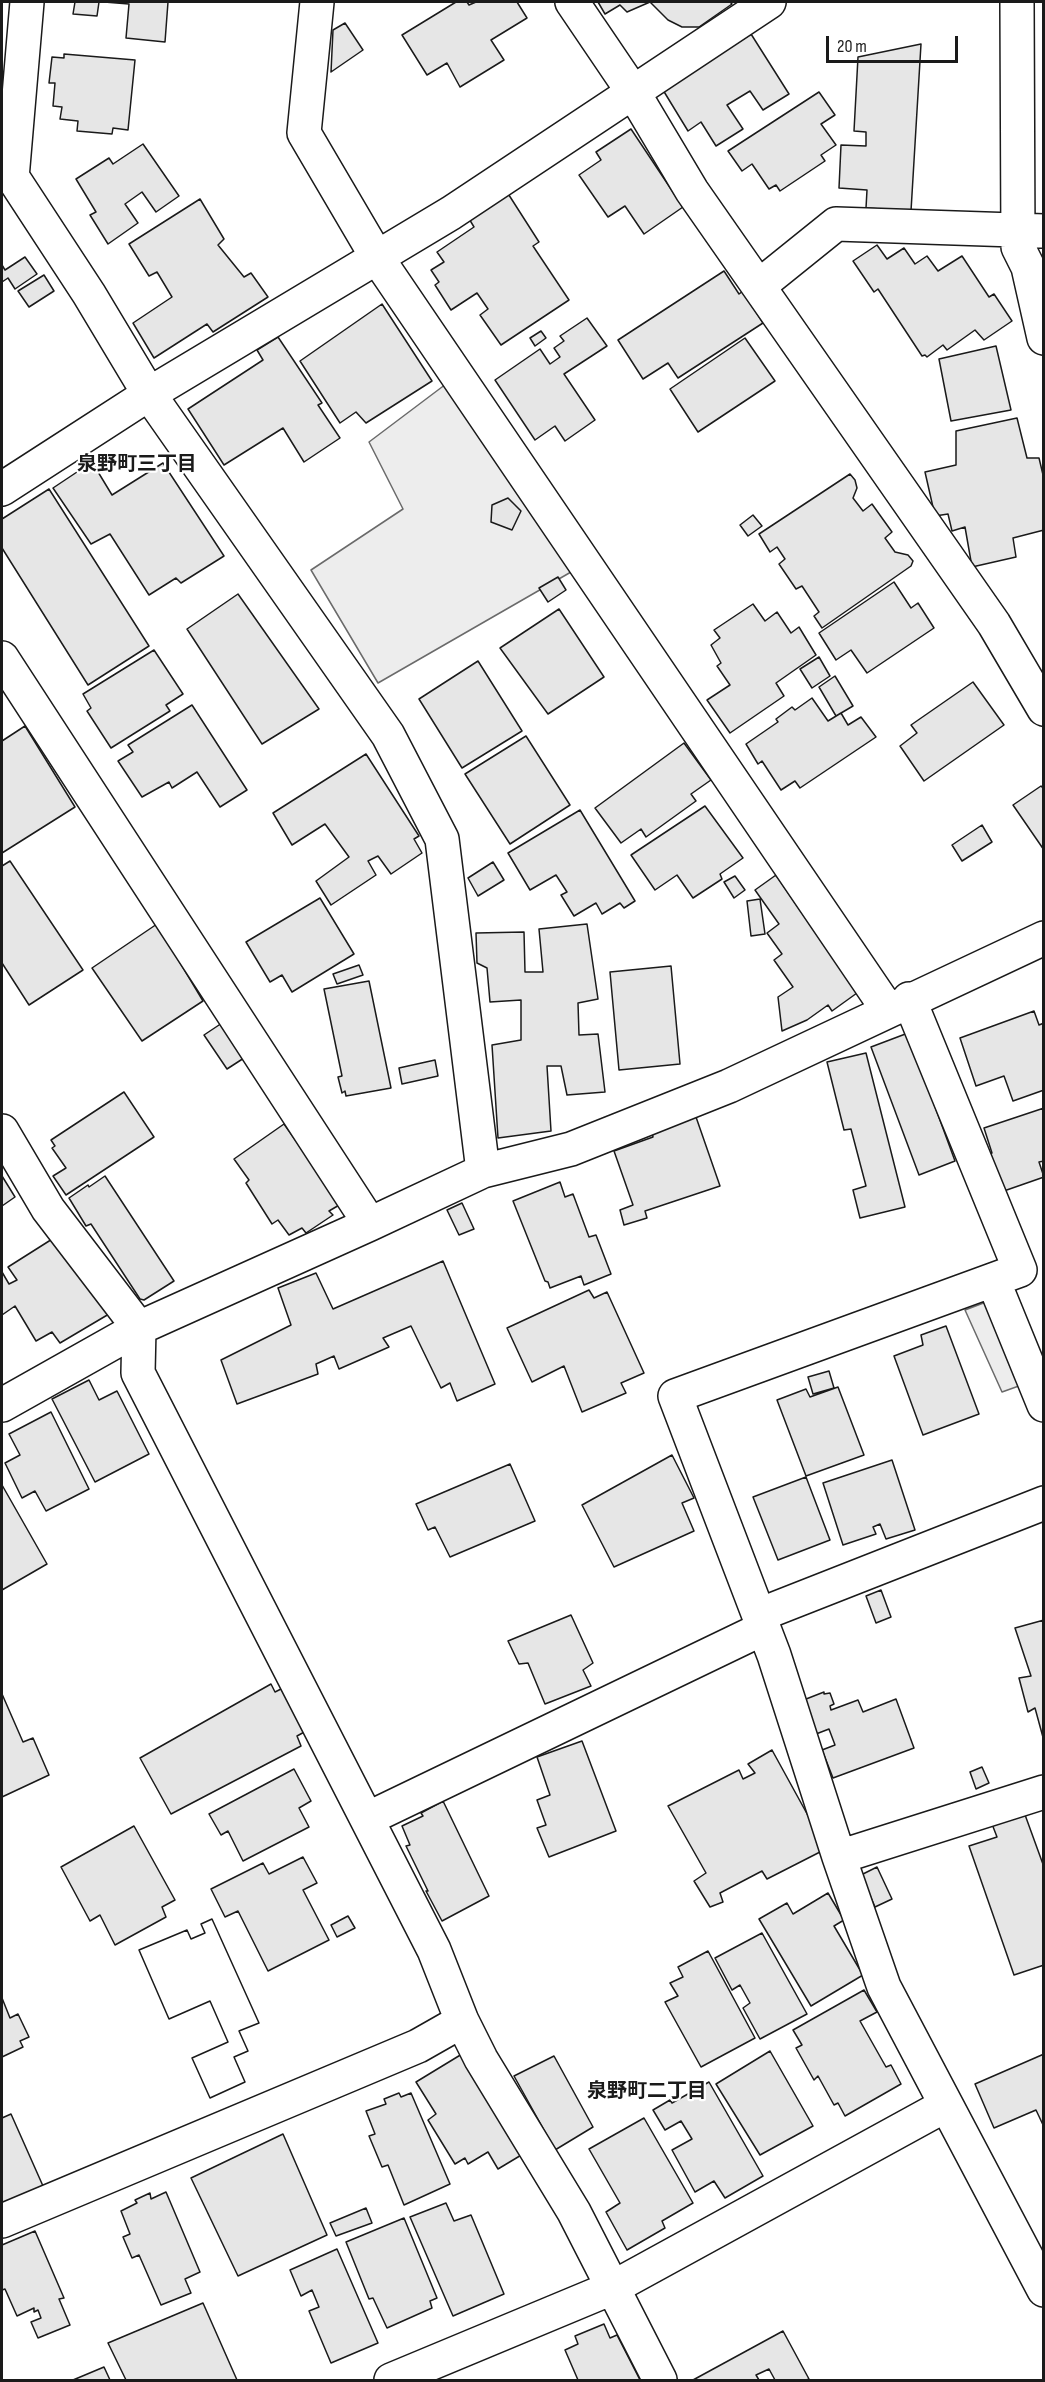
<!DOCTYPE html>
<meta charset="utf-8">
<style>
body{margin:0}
#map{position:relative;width:1045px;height:2382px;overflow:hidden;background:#fff;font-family:"Sofia Sans Condensed",sans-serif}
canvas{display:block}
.frame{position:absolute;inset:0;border:3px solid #1a1a1a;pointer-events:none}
.scale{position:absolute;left:826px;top:36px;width:132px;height:27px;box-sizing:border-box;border:3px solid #1a1a1a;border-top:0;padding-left:8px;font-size:18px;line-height:21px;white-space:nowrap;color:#1a1a1a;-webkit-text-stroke:4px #fff;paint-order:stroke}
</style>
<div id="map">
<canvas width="1045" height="2382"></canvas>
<div class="frame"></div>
<div class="scale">20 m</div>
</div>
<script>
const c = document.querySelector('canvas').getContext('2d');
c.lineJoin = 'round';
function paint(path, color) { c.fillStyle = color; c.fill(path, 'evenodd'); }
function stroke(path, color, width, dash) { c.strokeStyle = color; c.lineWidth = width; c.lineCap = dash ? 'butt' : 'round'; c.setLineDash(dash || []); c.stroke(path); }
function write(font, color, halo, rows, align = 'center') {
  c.font = font + ' "Sofia Sans Condensed","Noto Sans JP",sans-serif'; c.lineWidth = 4.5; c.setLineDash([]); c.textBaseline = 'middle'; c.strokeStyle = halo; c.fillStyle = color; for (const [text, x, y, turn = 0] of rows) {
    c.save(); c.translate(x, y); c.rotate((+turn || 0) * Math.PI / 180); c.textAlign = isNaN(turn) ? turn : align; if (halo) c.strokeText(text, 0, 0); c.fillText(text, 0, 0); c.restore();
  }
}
const green = new Path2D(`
 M446,384l125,188 -193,111 -67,-113 92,-61 -34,-67z
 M994,1299l36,83 -28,10 -37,-82z`);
const building = new Path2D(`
 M75,2h24l-2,14 -24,-2z
 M104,2h64l-3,40 -39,-4 3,-34z
 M456,2h11l2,3 7,-3h41l10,16 -36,22 13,20 -44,27 -13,-24 -20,12 -25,-40z
 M598,2h132l2,2 -33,23h-17l-14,-7 -18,-18 -23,10 -7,-7 -15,9z
 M345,23l18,27 -32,22 2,-42z
 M751,34l38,60 -26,16 -13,-19 -23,14 16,24 -27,17 -15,-24 -13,9 -25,-41z
 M921,44l-10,167 -45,-3 1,-18 -28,-2 2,-43 25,1v-14l-12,-1 4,-74z
 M64,54l71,6 -7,70 -15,-2 -1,6 -35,-3 1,-10 -18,-2 2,-12 -9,-1 2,-23h-6l3,-26 12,1z
 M819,92l16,23 -14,9 15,21 -15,10 4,6 -45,30 -4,-6 -7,4 -17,-25 -10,7 -14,-20z
 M631,129l52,78 -39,27 -19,-28 -17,11 -29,-42 22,-15 -5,-8z
 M143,144l36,52 -23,16 -14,-20 -17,12 13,19 -30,21 -18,-29 6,-3 -20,-33 33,-21 4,6z
 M507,192l32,50 -6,4 36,54 -68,45 -21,-30 8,-6 -11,-16 -26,17 -16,-25 4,-3 -8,-12 13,-8 -7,-10 37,-25 -6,-10z
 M200,199l24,40 -6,6 26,32 7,-4 17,24 -55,35 -6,-8 -53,34 -21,-35 39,-26 -15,-25 -8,4 -20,-32z
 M877,245l10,14 17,-11 11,16 12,-8 11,15 24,-15 27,41 5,-3 18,27 -28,19 -9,-10 -28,20 -4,-5 -16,12 -2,-2 -3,1 -44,-67 -4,3 -21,-31z
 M25,257l12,17 -22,15 -7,-11 -6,4v-17l3,5z
 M724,271l15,23 4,-3 20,32 -85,55 -10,-15 -25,16 -25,-39z
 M44,275l10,16 -25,16 -11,-16z
 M382,304l50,77 -66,42 -10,-11 -16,11 -40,-62z
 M587,318l20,28 -43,28 31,46 -30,21 -10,-15 -20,14 -40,-60 45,-31 10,15 10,-7 -6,-9 10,-7 -4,-5z
 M541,331l5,7 -11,8 -5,-8z
 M278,337l44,66 -4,2 22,33 -36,24 -21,-34 -59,37 -36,-56 75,-49 -6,-10z
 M745,338l30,43 -77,51 -28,-43z
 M996,346l15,64 -60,11 -12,-62z
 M1017,418l10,40h12l5,21v51l-31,8 3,19 -44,10 -7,-40 -13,4 -4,-17 -13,2 -10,-44 31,-7v-34z
 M92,462l20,33 51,-32 61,93 -43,27 -5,-5 -27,17 -39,-61 -19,10 -38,-56z
 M850,474l5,6 2,8 -4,10 10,13 9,-7 20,28 -7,6 10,14 13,3 5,6 -2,5 -89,62 -8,-12 5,-4 -17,-26 -6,3 -17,-25 6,-5 -8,-12 -7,5 -11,-18z
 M49,489l100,157 -61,39 -86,-137v-29z
 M508,498l13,13 -9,19 -21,-8 1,-17z
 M753,515l9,11 -14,10 -8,-11z
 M558,577l8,13 -18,12 -9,-14z
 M894,582l17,26 7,-5 16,25 -67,45 -16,-23 -15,10 -17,-27z
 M238,594l81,115 -57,35 -75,-115z
 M753,604l12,17 12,-9 14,21 8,-6 17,28 -40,28 8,13 -54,37 -23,-33 23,-15 -13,-19 4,-3 -10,-18 9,-7 -6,-8z
 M559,609l45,68 -56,37 -48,-66z
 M154,650l29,44 -17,11 4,6 -59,37 -24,-37 4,-3 -8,-14z
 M819,657l11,19 -18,12 -12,-19z
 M478,661l44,70 -60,37 -43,-69z
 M835,676l18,30 -17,10 -17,-29z
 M973,682l31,43 -80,56 -24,-35 17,-13 -6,-8z
 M812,698l16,23 13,-8 7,12 13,-8 15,20 -76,51 -5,-7 -14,9 -19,-29 -4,3 -12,-20 32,-22 -2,-3 16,-12 3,3z
 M192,705l55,85 -27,17 -23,-35 -25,16 -3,-6 -27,15 -24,-36 15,-9 -5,-7z
 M25,726l50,81 -73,46v-112z
 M526,736l44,69 -60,39 -45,-70z
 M684,743l27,37 -20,14 5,7 -50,36 -5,-8 -20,14 -26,-35z
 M366,754l53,82 -5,3 8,14 -31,21 -13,-18 -10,5 8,14 -45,30 -15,-24 33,-24 -24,-33 -33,21 -19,-32z
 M1041,786l3,3v61l-31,-45z
 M705,806l38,52 -23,16 2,5 -29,19 -16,-23 -22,15 -24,-35z
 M580,810l55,91 -11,7 -4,-5 -18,11 -6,-11 -22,13 -13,-21 6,-3 -11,-17 -26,15 -22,-37z
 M982,825l10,17 -30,19 -10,-16z
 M10,861l73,109 -54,35 -27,-42v-97z
 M493,862l11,18 -26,16 -10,-18z
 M776,875l81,118 -25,18 -4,-6 -21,15 -25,11 -4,-34 15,-10 -19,-27 8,-6 -15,-21 12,-9 -24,-34z
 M735,876l10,14 -11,8 -10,-16z
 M320,898l34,56 -62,38 -10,-17 -12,7 -24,-40z
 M760,899l5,35 -14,2 -4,-35z
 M157,924l46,77 -61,40 -50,-73z
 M587,924l11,75 -20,4 1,32 19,-1 7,58 -38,3 -6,-29h-14l4,65 -53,7 -6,-93 29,-5v-40l-31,2 -3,-34 -10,-5 -1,-30 48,-1 1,40h18l-4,-43z
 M359,965l4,10 -26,9 -4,-10z
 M671,966l9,98 -61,6 -9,-98z
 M369,981l22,107 -45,8 -1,-5 -3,2 -4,-16 4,-1 -18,-87z
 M1034,1011l5,14 5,-2v67l-31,11 -9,-25 -28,10 -16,-48z
 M222,1023l22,35 -17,11 -23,-34z
 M908,1033l47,128 -36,14 -48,-128z
 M866,1053l39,154 -45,11 -7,-28 13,-4 -15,-57 -7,1 -17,-68z
 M435,1060l3,16 -36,8 -3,-16z
 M124,1092l30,45 -88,58 -13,-19 13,-8 -14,-20 3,-2 -4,-6z
 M1044,1108v53l-5,1 5,15 -43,15 -14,-37 5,-2 -8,-25z
 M696,1117l24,69 -75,25 2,7 -23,7 -4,-15 13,-5 -19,-54 39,-14 -1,-5z
 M284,1124l57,80 -12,7 4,4 -27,18 -4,-5 -13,7 -11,-15 -6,4 -26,-41 3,-3 -15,-21z
 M2,1176l13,21 -13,9z
 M105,1176l69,105 -30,19 -4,-1 -49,-75 -5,2 -17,-28 19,-13 1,2z
 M560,1182l5,15 8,-3 16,43 7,-2 15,39 -27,11 -3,-9 -31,12 -2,-6 -3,-1 -32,-80z
 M462,1203l12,26 -15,6 -12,-25z
 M57,1236l52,78 -49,29 -8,-11 -16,9 -21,-35 -13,9v-43l7,12 8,-4 -9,-13z
 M443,1261l52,123 -38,17 -7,-18 -9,5 -30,-62 -28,12 6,9 -50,22 -5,-13 -18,8 2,10 -81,30 -16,-44 70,-35 -13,-37 38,-15 17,36z
 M589,1290l5,8 13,-6 37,81 -23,10 5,10 -44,19 -18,-46 -32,16 -25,-54z
 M946,1326l33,88 -56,21 -29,-79 29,-11 -2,-10z
 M829,1371l5,17 -21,6 -5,-17z
 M89,1380l10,20 18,-9 32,63 -54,28 -43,-83z
 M838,1387l26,68 -58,21 -29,-76 29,-11 4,8z
 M51,1412l38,77 -43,22 -11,-20 -13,7 -17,-35 15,-8 -11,-21z
 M672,1455l22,43 -12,5 12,28 -80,36 -32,-62z
 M892,1460l23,70 -29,9 -6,-15 -7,3 3,7 -33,11 -20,-62z
 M510,1464l25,57 -85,36 -15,-30 -7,3 -12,-26z
 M806,1477l24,63 -52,20 -25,-63z
 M2,1485l45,79 -45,26z
 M881,1590l10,27 -15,6 -10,-27z
 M571,1615l22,48 -10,7 8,16 -46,18 -17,-41 -9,1 -11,-23z
 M1044,1620v121l-9,-33 -7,4 -9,-34 12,-2 -16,-48z
 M271,1684l4,8 12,-6 21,44 -11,6 4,10 -130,68 -31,-56z
 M824,1692v2l6,-1 4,11 -4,2 1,4 27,-10 5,12 33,-13 18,49 -81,30 -11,-28 13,-5 -6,-16 -13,5 -15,-33z
 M2,1694l21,48 10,-4 16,37 -47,22z
 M582,1741l34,90 -67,26 -12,-29 9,-3 -9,-25 13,-5 -13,-38z
 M772,1750l39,71 9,31 -53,27 -5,-8 -42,22 3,9 -13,5 -16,-26 12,-8 -38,-67 71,-36 4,9 12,-6 -7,-9z
 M982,1767l7,16 -13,6 -6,-17z
 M294,1769l17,32 -12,7 10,19 -66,34 -15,-30 -7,4 -12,-21z
 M443,1801l46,95 -47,25 -16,-30h2l-22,-45 4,-1 -8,-19 21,-10 -2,-3z
 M1024,1812l20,55v98l-30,10 -45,-129 28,-9 -5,-13z
 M134,1826l41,74 -13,7 4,10 -51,28 -15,-30 -10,6 -29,-54z
 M303,1857l14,26 -14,7 26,50 -61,31 -30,-60 -13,6 -14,-28 52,-26 6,11z
 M877,1867l15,32 -17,8 -14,-32z
 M828,1893l16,27 -10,6 29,49 -52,31 -52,-87 28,-16 6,11z
 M348,1916l7,12 -18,9 -6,-12z
 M212,1919l47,104 -20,8 9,20 -14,6 11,25 -35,16 -18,-40 36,-16 -18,-41 -41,18 -30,-69 48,-20 4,9 14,-6 -4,-9z
 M212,1919l47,104 -20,8 9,20 -14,6 11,25 -35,16 -18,-40 36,-16 -18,-41 -41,18 -30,-69 48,-20 4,9 14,-6 -4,-9z
 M762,1933l45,81 -47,25 -17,-31 7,-5 -10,-18 -8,5 -17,-32z
 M708,1951l47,87 -54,29 -36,-65 13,-6 -8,-13 13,-6 -5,-10z
 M864,1990l13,22 -17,9 26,46 5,-2 10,19 -56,32 -7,-13 -4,2 -16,-29 -4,4 -18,-32 6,-3 -9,-15z
 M2,1998l8,20 8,-4 11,23 -9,4 3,6 -21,10z
 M770,2051l43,75 -53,29 -44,-71z
 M462,2054l61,100 -25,15 -10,-17 -20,12 -3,-6 -10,6 -27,-44 8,-6 -20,-32z
 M1044,2054v73l-8,-17 -42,18 -19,-44z
 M554,2056l39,71 -38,23 -41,-74z
 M709,2082l54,94 -38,22 -11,-17 -19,11 -23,-42 20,-11 -11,-18 -16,9 -12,-20 17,-10 2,3z
 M399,2093l2,4 10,-4 39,91 -46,21 -16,-40 -6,2 -13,-31 6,-2 -9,-23 20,-7 -2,-5z
 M11,2114l32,72 -41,18v-86z
 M644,2118l49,85 -31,18 3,7 -38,22 -21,-38 14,-9 -31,-54z
 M283,2134l44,101 -89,41 -47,-98z
 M166,2192l34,80 -15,7 6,14 -30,12 -22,-50 -7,3 -9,-21 7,-3 -9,-23 16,-8 -2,-3 15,-7 1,6z
 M446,2203l8,18 17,-6 33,79 -51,22 -43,-99z
 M366,2208l6,15 -36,13 -6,-13z
 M404,2218l33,80 -7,3 2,7 -45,20 -14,-30 -4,1 -23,-57z
 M35,2231l29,67 -5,1 11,26 -32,13 -7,-16 10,-4 -3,-8 -4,2v-4l-17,8 -12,-27 -3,1v-45z
 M337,2249l41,94 -47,20 -22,-52 10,-4 -7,-17 -11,6 -11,-26z
 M203,2303l34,77h-111l-18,-37z
 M604,2324l6,14 7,-3 23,45h-62l-13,-30 13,-6 -3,-8z
 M783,2331l26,48 -3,1h-31l-6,-11 -13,6 3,5h-66z
 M104,2367l6,13h-37z`);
const street = new Path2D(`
 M317,2l-13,131 74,126 510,751
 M572,2l61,90 59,99 302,433 50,85
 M1017,2l1,245 10,20 16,71
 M2,161l87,133 60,100 239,341 54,104 41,332
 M12,178l15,-176
 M759,286l77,-62 208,7
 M2,489l147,-95 302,-181 318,-211
 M2,658l368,566
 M909,999l111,271 -345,126 99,259 65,202 45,130 160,303
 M2,1131l46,78 91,119 -1,45 296,577 28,71 19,38 93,153 86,168
 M993,1280l51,125
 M2,1405l137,-77 231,-104 113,-53 88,-22 158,-63 315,-148
 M759,1615l285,-112
 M367,1819l397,-191
 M839,1857l205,-65
 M2,2221l416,-175 44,-25
 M391,2380l221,-92 334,-183`);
const neighbourhoodNames = [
 ["泉野町三丁目",137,465],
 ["泉野町二丁目",647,2092]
];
paint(green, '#ededed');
stroke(green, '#6a6a6a', 1.5);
paint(building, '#e6e6e6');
stroke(building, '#1a1a1a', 1.5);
stroke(street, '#1a1a1a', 36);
stroke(street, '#fff', 33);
write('bold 20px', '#1a1a1a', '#fff', neighbourhoodNames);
</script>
